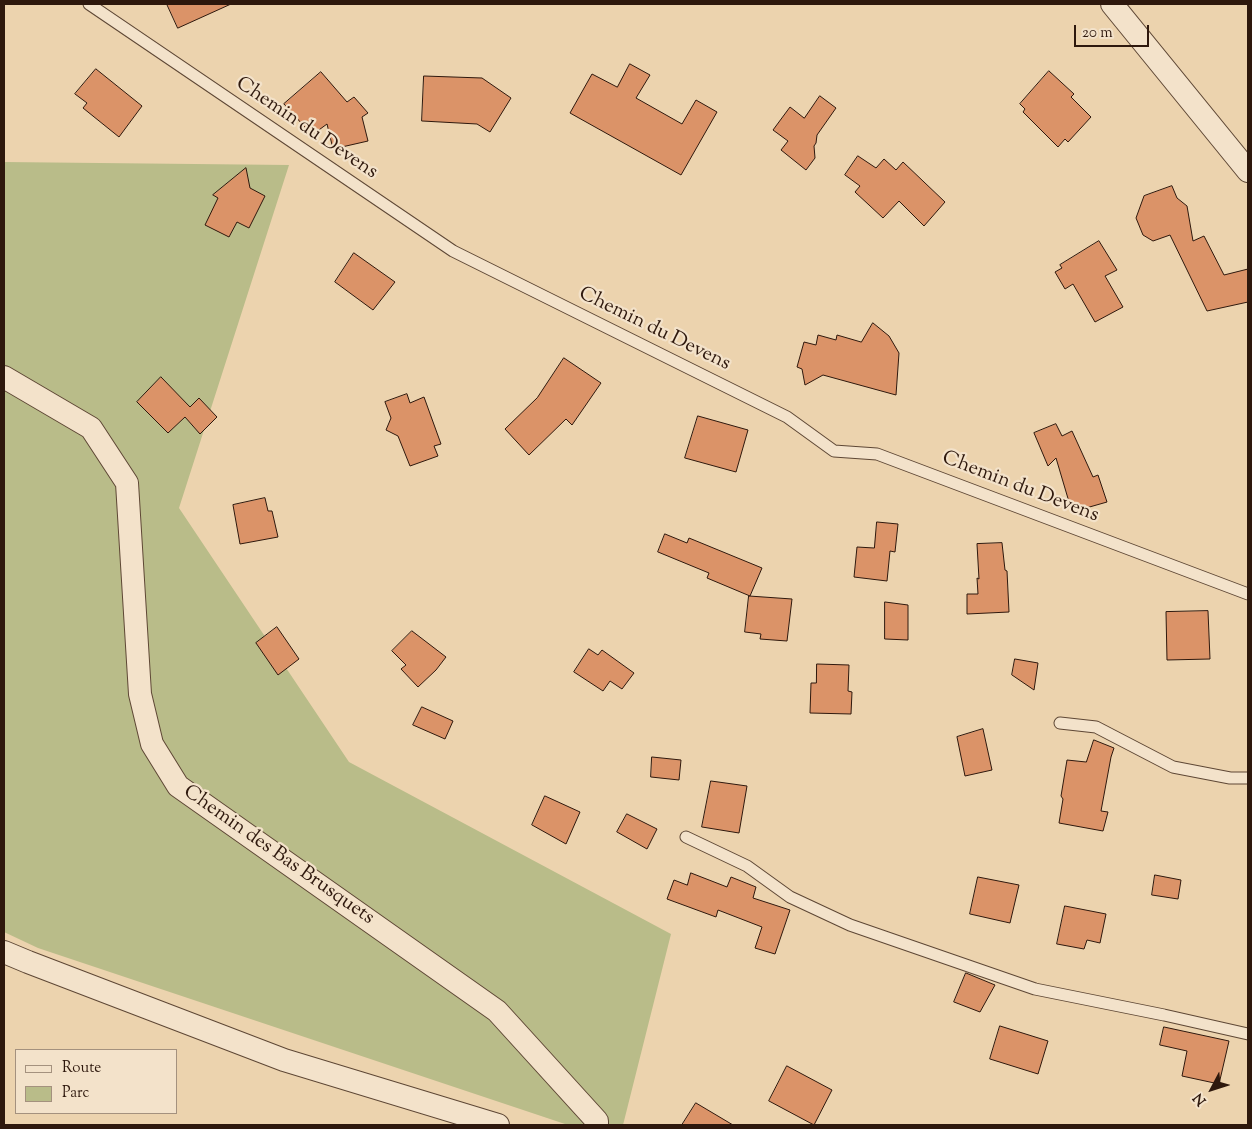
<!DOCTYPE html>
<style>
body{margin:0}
#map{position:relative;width:1252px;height:1129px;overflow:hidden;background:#ecd3ae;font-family:"Sorts Mill Goudy",serif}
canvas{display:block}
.frame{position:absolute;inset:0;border:5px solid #2e180d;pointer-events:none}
.legend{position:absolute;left:15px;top:1049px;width:162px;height:65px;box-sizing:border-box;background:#f3e2ca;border:1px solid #a4917e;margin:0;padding:6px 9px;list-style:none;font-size:15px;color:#2e180d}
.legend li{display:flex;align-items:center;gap:10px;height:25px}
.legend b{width:25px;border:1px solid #a4917e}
.north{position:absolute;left:1187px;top:1064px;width:50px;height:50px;-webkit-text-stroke:4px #f3e2ca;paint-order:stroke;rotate:230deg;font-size:14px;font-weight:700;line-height:20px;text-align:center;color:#2e180d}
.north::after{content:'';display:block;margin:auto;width:18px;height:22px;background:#2e180d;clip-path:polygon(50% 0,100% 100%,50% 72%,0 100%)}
.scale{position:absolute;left:1074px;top:25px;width:75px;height:22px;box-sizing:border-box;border:2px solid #2e180d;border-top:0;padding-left:6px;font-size:15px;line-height:18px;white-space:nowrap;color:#2e180d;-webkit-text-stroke:4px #f3e2ca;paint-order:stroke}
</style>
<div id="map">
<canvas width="1252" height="1129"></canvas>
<div class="frame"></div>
<ul class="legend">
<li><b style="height:6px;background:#f3e2ca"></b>Route</li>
<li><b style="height:14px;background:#b9bc89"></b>Parc</li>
</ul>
<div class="north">N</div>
<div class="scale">20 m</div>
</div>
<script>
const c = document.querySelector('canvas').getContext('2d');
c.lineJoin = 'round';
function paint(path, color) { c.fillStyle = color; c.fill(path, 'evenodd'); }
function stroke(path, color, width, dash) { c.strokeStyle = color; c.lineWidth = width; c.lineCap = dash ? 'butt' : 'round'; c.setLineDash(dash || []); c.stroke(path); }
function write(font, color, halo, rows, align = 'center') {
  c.font = font + ' "Sorts Mill Goudy",serif'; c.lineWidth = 4.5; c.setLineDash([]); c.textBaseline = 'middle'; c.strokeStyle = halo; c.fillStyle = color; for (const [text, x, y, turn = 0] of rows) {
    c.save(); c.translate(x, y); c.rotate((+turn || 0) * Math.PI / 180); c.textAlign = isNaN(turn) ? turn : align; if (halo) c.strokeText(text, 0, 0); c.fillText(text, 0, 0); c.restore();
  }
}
const green = new Path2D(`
 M4,162l285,3 -110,343 170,254 322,172 -48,191h-55l-530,-177 -34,-16z`);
const building = new Path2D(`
 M167,4h64l-53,24z
 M630,64l20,11 -14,23 46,26 14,-24 21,12 -36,63 -111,-62 22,-39 25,13z
 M96,69l46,37 -23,31 -36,-29 4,-5 -12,-9z
 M1049,71l25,23 -3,3 20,20 -23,25 -3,-3 -7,8 -35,-35 2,-3 -5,-5z
 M321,72l26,30 7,-5 14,16 -6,4 6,24 -35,8 -6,-25 -15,11 -28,-31z
 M424,76l58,2 29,20 -21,34 -13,-8 -55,-3z
 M820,96l16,12 -19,27 -1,8 -2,3 1,12 -9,12 -25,-20 7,-9 -15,-11 17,-23 14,11z
 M858,156l18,12 8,-9 12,11 7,-8 42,40 -21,24 -25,-25 -16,17 -28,-26 5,-6 -15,-11z
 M246,168l4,20 15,8 -16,32 -12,-6 -8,15 -24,-12 13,-27 -5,-3z
 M1172,186l5,12 10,8 6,35 11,-5 20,39 24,-6v33l-41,9 -37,-76 -17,6 -10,-6 -7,-17 8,-22z
 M1099,241l18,29 -12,6 18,31 -28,15 -22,-38 -8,5 -10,-17 7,-4 -2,-3z
 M354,253l41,29 -22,28 -38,-28z
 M873,323l16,13 10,17 -3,42 -73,-20 -18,10 -3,-16 -5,-2 7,-25 12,3 2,-10 18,5 1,-5 24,7z
 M564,358l37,25 -29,42 -6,-6 -37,36 -24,-26 32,-31z
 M161,377l29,30 9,-9 18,19 -17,17 -15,-17 -17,16 -31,-31z
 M407,394l3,9 14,-6 17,47 -7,2 4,10 -28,10 -12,-30 -12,-6 5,-12 -6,-16z
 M698,416l50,14 -12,42 -51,-14z
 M1056,424l6,12 10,-5 21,46 5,-2 9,27 -35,10 -16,-54 -8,8 -14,-33z
 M265,498l3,13h4l6,26 -38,7 -7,-39z
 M877,522l21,2 -3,28 -5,-1 -3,30 -33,-4 3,-30 17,1z
 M665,534l22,9 2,-5 73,30 -12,28 -43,-18 2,-5 -51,-21z
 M1002,543l3,27 2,1 2,41 -42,2v-20h11l-1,-16 2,1 -2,-35z
 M749,596l43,3 -5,42 -27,-2 1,-5 -16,-2z
 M885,602l23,3v35l-23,-1z
 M1208,611l2,48 -43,1 -1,-48z
 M277,627l22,32 -21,16 -22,-32z
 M412,631l34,26 -10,13 -18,17 -17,-18 5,-4 -14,-14z
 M589,649l9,6 4,-5 32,23 -12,16 -12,-8 -7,10 -29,-19z
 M1015,659l23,4 -4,27 -22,-15z
 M817,664l32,1 -1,26 4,1 -1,22 -41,-1 1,-30h5z
 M422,707l31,14 -8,18 -32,-14z
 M983,729l9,41 -27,6 -8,-39z
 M1094,740l20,8 -3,9 -10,54 7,1 -5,19 -44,-8 4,-24 -2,-3 6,-36 19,2z
 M652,757l29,3 -2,20 -28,-3z
 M711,781l36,5 -8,47 -37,-6z
 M545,796l35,16 -14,32 -34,-19z
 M627,814l30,15 -10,20 -30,-17z
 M691,873l36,14 4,-10 25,10 -3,11 37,12 -15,44 -20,-6 7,-21 -44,-17 -2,7 -49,-18 7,-19 13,5z
 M1155,875l26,5 -3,19 -26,-4z
 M978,877l41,8 -9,38 -40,-9z
 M1065,906l41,8 -6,29 -13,-3 -3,9 -27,-5z
 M966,973l29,12 -15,27 -26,-10z
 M1000,1026l48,15 -10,33 -48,-15z
 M1164,1027l65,14 -10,43 -37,-8 5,-25 -27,-6z
 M787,1066l45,24 -18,35 -45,-24z
 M696,1103l37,22h-51z`);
const service = new Path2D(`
 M89,4l364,247 334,166 47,34 43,3 371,140
 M1060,723l36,4 77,40 57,11h18
 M686,837l61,29 43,31 60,28 185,64 129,26 84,19`);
const minor = new Path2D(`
 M1112,4l136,167
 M4,377l87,51 36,55 13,211 12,50 26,42 319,225 100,110v4
 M4,952l24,10 256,98 214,65`);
const streetNames = [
 ["Chemin du Devens",306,129,34],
 ["Chemin du Devens",654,330,26],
 ["Chemin du Devens",1020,488,21],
 ["Chemin des Bas Brusquets",278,856,35]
];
paint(green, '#b9bc89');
paint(building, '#db9368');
stroke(building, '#2e180d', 1);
stroke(service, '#5e4735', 13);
stroke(minor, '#5e4735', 24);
stroke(service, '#f3e2ca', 11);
stroke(minor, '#f3e2ca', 22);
write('20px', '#2e180d', '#f3e2ca', streetNames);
</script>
